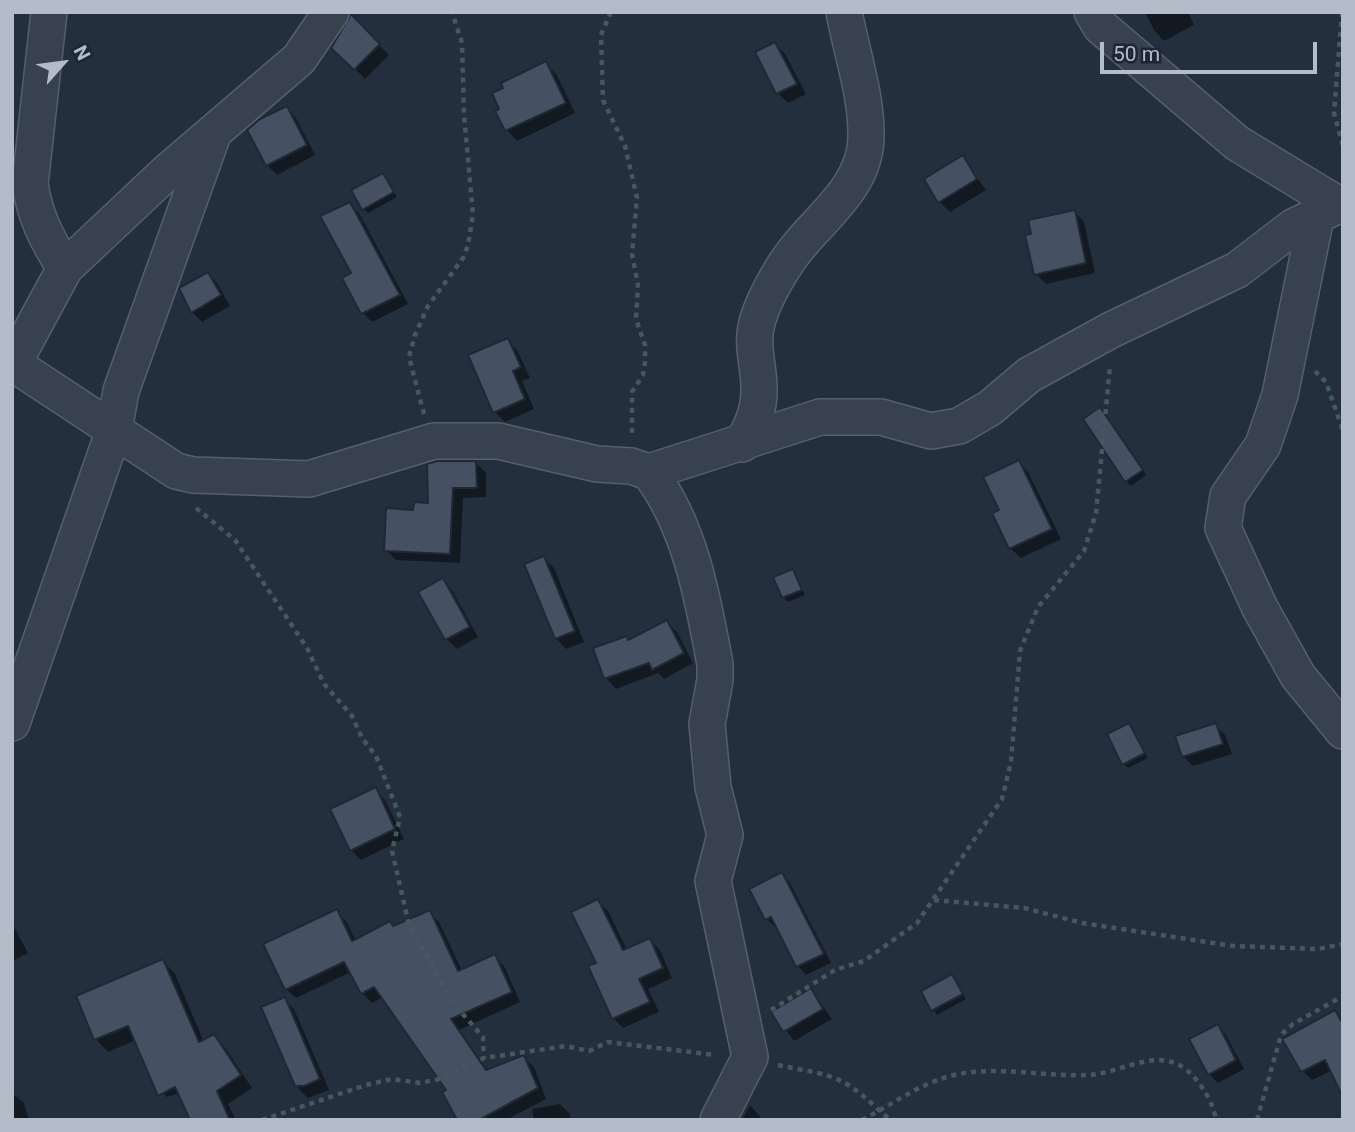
<!DOCTYPE html>
<style>
body{margin:0}
#map{position:relative;width:1355px;height:1132px;overflow:hidden;background:#242f3e;font-family:Roboto,sans-serif}
canvas{display:block}
.frame{position:absolute;inset:0;border:14px solid #b4bcc9;pointer-events:none}
.north{position:absolute;left:28px;top:28px;width:70px;height:70px;-webkit-text-stroke:5px #1d2633;paint-order:stroke;rotate:62deg;font-size:19px;font-weight:700;line-height:28px;text-align:center;color:#b4bcc9}
.north::after{content:'';display:block;margin:auto;width:24px;height:32px;background:#b4bcc9;clip-path:polygon(50% 0,100% 100%,50% 72%,0 100%)}
.scale{position:absolute;left:1100px;top:42px;width:217px;height:32px;box-sizing:border-box;border:4px solid #b4bcc9;border-top:0;padding-left:9px;font-size:21px;line-height:24px;white-space:nowrap;color:#b4bcc9;-webkit-text-stroke:5px #1d2633;paint-order:stroke}
</style>
<div id="map">
<canvas width="1355" height="1132"></canvas>
<div class="frame"></div>
<div class="north">N</div>
<div class="scale">50 m</div>
</div>
<script>
const c = document.querySelector('canvas').getContext('2d');
c.lineJoin = 'round';
function paint(path, color) { c.fillStyle = color; c.fill(path, 'evenodd'); }
function stroke(path, color, width, dash) { c.strokeStyle = color; c.lineWidth = width; c.lineCap = dash ? 'butt' : 'round'; c.setLineDash(dash || []); c.stroke(path); }
const shadow = new Path2D(`
 M1145,12h43l6,13 -30,16 -10,-11z
 M351,17l38,38 -24,24 -32,-32z
 M775,44l10,10 21,40 -18,9 -10,-10 -21,-40z
 M546,64l10,10 19,39 -58,28 -10,-11 -9,-18 4,-2 4,-22z
 M286,108l10,10 19,37 -38,20 -10,-10z
 M963,158l23,32 -36,22 -10,-10z
 M382,175l15,22 -29,16 -5,-4z
 M350,204l9,9 49,91 -36,18 -9,-9 -18,-35 8,-4z
 M1074,211l10,11 11,51 -49,11 -10,-10z
 M208,274l10,10 12,22 -28,16 -10,-10z
 M507,340l10,10 13,28 -8,3 12,28 -29,13 -10,-10z
 M1105,414l41,61 -15,11 -5,-5z
 M1018,462l10,10 33,67 -40,19 -11,-10z
 M476,463l10,10v24l-23,1 -3,65 -64,-3 -10,-10z
 M544,558l10,10 30,74 -18,7 -10,-11z
 M793,571l12,24 -17,7 -5,-5z
 M442,580l10,10 26,47 -21,12 -10,-10 -26,-47z
 M666,622l11,10 16,31 -29,16 -6,-6 -42,16 -10,-11 -11,-29 31,-11 4,3z
 M1129,725l19,33 -20,10 -4,-4z
 M1215,725l10,10 7,19 -39,12 -10,-10z
 M375,789l10,11 19,39 -43,21 -10,-10z
 M782,874l8,9 41,80 -25,12 -8,-9 -20,-40 -3,1 -8,-8z
 M598,901l10,10 19,39 23,-10 10,10 12,28 -24,11 11,23 -36,16 -10,-10 -15,-54z
 M336,911l10,10 10,20 73,-29 10,10 23,49 32,-15 10,10 16,36 -61,28 29,41 36,-14 10,10 12,32 -40,21h-47l-10,-29 -66,-94 -11,6 -10,-10 -11,-21 -55,26 -10,-9z
 M12,923l16,30 -16,8z
 M163,961l12,13 29,68 10,-6 12,13 26,39 -24,16 8,16h-44l-2,-30 -23,7 -12,-12 -19,-45 -28,12 -12,-13 -18,-42z
 M952,976l14,23 -29,16 -14,-23z
 M811,990l21,29 -38,22 -21,-29z
 M284,999l10,10 35,81 -21,8 -10,-10 -35,-80z
 M1335,1012l8,8v58l-10,-8 -21,10 -9,-9z
 M1218,1026l8,9 18,34 -26,14 -9,-9z
 M12,1093l12,10 5,17h-17z
 M560,1104l10,10 1,6h-37l-2,-11z
 M750,1105l9,10 3,5h-20z`);
const building = new Path2D(`
 M351,14l29,30 -26,26 -23,-22z
 M775,42l22,42 -21,10 -21,-42z
 M546,61l20,42 -61,28 -10,-20 4,-2 -7,-16 11,-5 -2,-5z
 M287,106l20,39 -41,21 -19,-36 13,-11z
 M963,155l14,24 -39,24 -14,-24z
 M383,173l11,19 -32,18 -11,-20z
 M350,202l50,93 -39,19 -19,-36 9,-5 -31,-57z
 M1075,210l11,53 -52,12 -9,-40 6,-1 -3,-14z
 M208,272l13,23 -30,18 -12,-25z
 M508,338l13,29 -8,4 12,28 -32,14 -25,-58z
 M1100,407l43,63 -18,12 -42,-63z
 M1019,460l33,69 -43,20 -17,-36 7,-3 -16,-33z
 M437,461h39l1,27h-24l-3,66 -66,-3 2,-43 27,2 1,-8 14,1 -1,-39z
 M544,556l31,75 -20,8 -31,-75z
 M793,569l9,21 -20,8 -9,-21z
 M443,578l27,49 -25,13 -27,-48z
 M667,620l17,33 -32,17 -3,-7 -45,16 -11,-31 34,-12 1,4z
 M1129,723l16,30 -23,12 -15,-31z
 M1216,723l7,21 -41,13 -7,-21z
 M376,787l19,42 -45,22 -20,-42z
 M782,872l42,82 -28,13 -25,-50 -6,3 -16,-31z
 M598,899l25,51 27,-12 13,30 -24,11 11,23 -38,17 -24,-53 8,-3 -25,-51z
 M337,909l15,32 38,-20 3,5 37,-16 28,61 37,-17 17,38 -61,27 35,51 38,-15 14,33 -59,32h-22l-15,-28 4,-2 -72,-103 -13,7 -17,-32 -59,28 -22,-46z
 M163,959l36,83 15,-8 27,41 -24,16 13,29h-40l-15,-33 -17,9 -30,-70 -34,14 -18,-44z
 M952,974l11,20 -32,17 -10,-20z
 M811,988l12,21 -40,23 -12,-20z
 M285,997l35,82 -16,7h-9l-34,-79z
 M1335,1010l8,14v74l-18,-38 -24,12 -19,-33z
 M1218,1024l18,36 -28,15 -19,-36z`);
const path = new Path2D(`
 M611,12l-10,23 2,65 22,46 12,52 -5,56 6,31 -2,34 9,26v17l-2,13 -11,17v42
 M1342,12l-8,101 9,33
 M1315,371l11,11 17,49
 M424,414l-15,-57 6,-22 13,-29 35,-48 5,-13 5,-30 -9,-101 -2,-71 -10,-31
 M196,508l39,32 72,108 17,36 28,32 10,22 14,18 24,61 -8,34 17,74 43,77 31,35 1,21
 M934,900l90,8 58,15 151,23 85,3 25,-5
 M771,1010l64,-40 29,-9 53,-38 85,-124 9,-37 9,-111 18,-44 46,-56 12,-38 14,-147
 M778,1065c21,5 47,7 65,17 19,10 31,25 48,38
 M262,1120l104,-35 26,-6 28,4 19,-4 45,-21 82,-12 23,5 19,-9 107,13
 M862,1120c31,-16 63,-40 97,-46 42,-8 87,3 129,1 27,-1 58,-21 84,-13 21,6 41,37 44,58
 M1257,1120l24,-85 12,-11 50,-28`);
const minor = new Path2D(`
 M49,12l-19,172c5,33 17,56 35,84
 M1092,12l9,15 136,116 102,62
 M1316,217l-36,178 -17,50 -35,51 -5,32 37,80 38,68 45,55
 M12,363l164,108 17,4 116,4 125,-38h64l99,23 34,2 18,6 171,-55h61l50,14 28,-5 31,-18 39,-33 82,-45 126,-60 56,-43 50,-24
 M12,366l53,-98 102,-96 132,-113 32,-47
 M742,444c10,-18 18,-35 17,-56 0,-24 -9,-44 -1,-69 8,-25 27,-58 45,-78 26,-30 62,-59 63,-103 1,-41 -14,-84 -22,-126
 M649,472c41,53 54,127 66,192v16l-8,44 6,63 12,48 -12,46 37,176 -32,63
 M12,723l102,-293 7,-39 91,-254`);
paint(shadow, '#0007');
paint(building, '#455162');
stroke(building, '#1f2835', 2);
stroke(minor, '#565f6c', 38);
stroke(path, '#44595c', 4.5, [5, 5]);
stroke(minor, '#38414e', 35);
</script>
